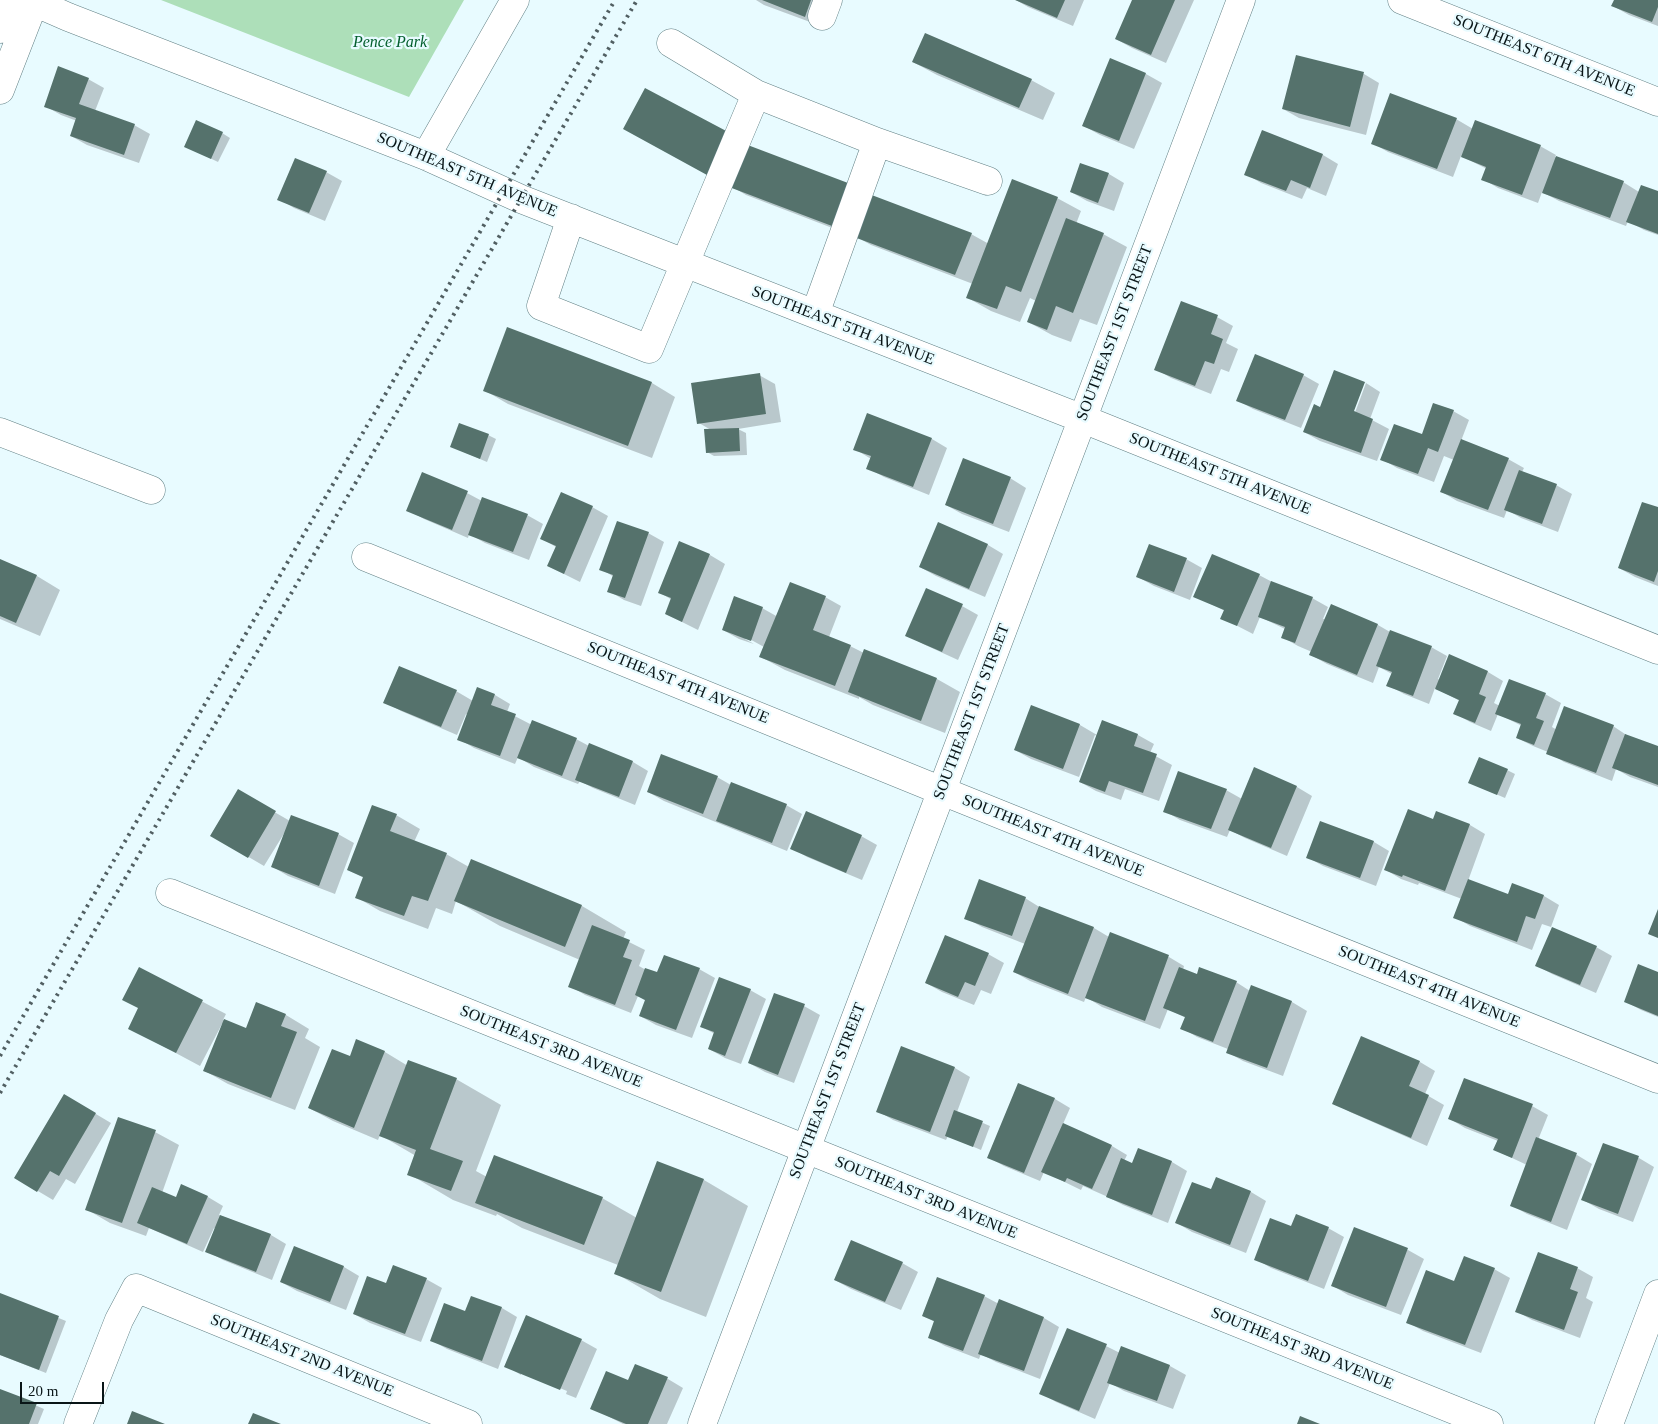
<!DOCTYPE html>
<style>
body{margin:0}
#map{position:relative;width:1658px;height:1424px;overflow:hidden;background:#e8fbff;font-family:"Times New Roman",serif}
canvas{display:block}
.scale{position:absolute;left:20px;top:1382px;width:84px;height:22px;box-sizing:border-box;border:2px solid #091517;border-top:0;padding-left:6px;font-size:15px;line-height:18px;white-space:nowrap;color:#091517;-webkit-text-stroke:4px #e8fbff;paint-order:stroke}
</style>
<div id="map">
<canvas width="1658" height="1424"></canvas>
<div class="scale">20 m</div>
</div>
<script>
const c = document.querySelector('canvas').getContext('2d');
c.lineJoin = 'round';
function paint(path, color) { c.fillStyle = color; c.fill(path, 'evenodd'); }
function stroke(path, color, width, dash) { c.strokeStyle = color; c.lineWidth = width; c.lineCap = dash ? 'butt' : 'round'; c.setLineDash(dash || []); c.stroke(path); }
function write(font, color, halo, rows, align = 'center') {
  c.font = font + ' "Times New Roman",serif'; c.lineWidth = 4.5; c.setLineDash([]); c.textBaseline = 'middle'; c.strokeStyle = halo; c.fillStyle = color; for (const [text, x, y, turn = 0] of rows) {
    c.save(); c.translate(x, y); c.rotate((+turn || 0) * Math.PI / 180); c.textAlign = isNaN(turn) ? turn : align; if (halo) c.strokeText(text, 0, 0); c.fillText(text, 0, 0); c.restore();
  }
}
const green = new Path2D(`
 M161,0h303l-55,97z`);
const shadow = new Path2D(`
 M756,0h83l-10,29 -65,-24z
 M1016,0h68l-11,26 -45,-19z
 M1133,0h61l-28,63 -34,-15 -16,-9z
 M1615,0h43v26l-29,-11 -16,-9z
 M1297,56l67,18 15,9 -13,52 -67,-17 -16,-9z
 M1111,60l35,14 16,9 -28,66 -34,-14 -16,-9z
 M913,62l118,18 24,13 -12,27 -106,-45z
 M88,79l16,9 -9,23 39,14 16,9 -11,29 -52,-18 -16,-9 6,-15 -16,-6 -16,-9z
 M1456,119l17,10 67,17 16,9 -1,2 68,25 16,10 19,1v42l-14,-5 -16,-9 -2,5 -67,-25 -17,-9 -4,11 -40,-15 -15,-9 4,-10 -26,-13 -8,21 -65,-25 -16,-9z
 M1262,131l61,24 15,9 -12,32 -19,-8 -5,11 -41,-16 -15,-9z
 M222,133l8,5 -12,24 -25,-12z
 M326,172l16,9 -17,40 -31,-13 -15,-9z
 M1109,174l15,9 -10,28 -27,-10 -16,-9z
 M848,184v50l-102,-39 -15,-9z
 M1057,198l24,13 -5,13 27,10 24,13 -30,78 -17,-6 -9,23 -19,-7 -24,-13 8,-21 -6,-3 -10,24 -29,-11 -23,-13 5,-14 -102,-39 -16,-9 116,-2 18,10z
 M1217,317l16,9 -7,17 12,6 -9,23 -8,-3 -10,25 -40,-16 -15,-9z
 M1335,372l31,11h-3l-12,34 2,1 13,-35 14,9 -10,27 19,10 -12,32 -57,-20 -16,-9 17,-24z
 M759,375l16,9 6,38 -43,7 8,4 1,22 -33,1 -7,-4 4,-22 -12,-7z
 M1303,375l16,9 -18,44 -48,-19 -16,-9z
 M652,383l23,14 -23,61 -144,-54 -24,-14z
 M1453,411l16,9 -8,21 47,18 16,9 -2,4 34,13 16,9 -14,38 -37,-14 -14,-8 -3,8 -47,-17 -15,-9 12,-32 -10,-4 -10,26 -37,-14 -15,-9 40,-23z
 M488,435l8,4 -9,23 -35,-15z
 M932,439l15,9 -18,47 -45,-18 -16,-9 3,-9 -16,-10z
 M1010,478l16,10 -17,44 -47,-18 -16,-9z
 M467,493l15,8 45,14 16,9 -14,36 -44,-17 -16,-9 -1,4 -44,-19 -16,-9z
 M592,507l16,9 -28,66 -32,-16 8,-19 -14,-8z
 M1658,509v77l-23,-9 -16,-9z
 M939,524l49,21 15,9 -18,43 -49,-21 -16,-9z
 M648,533l16,9 -23,64 -17,-6 -15,-9 5,-14 -13,-8z
 M710,555l15,9 -27,66 -32,-16 6,-14 -13,-8z
 M1186,559l16,9 -12,32 -36,-14 -16,-9z
 M0,561l37,15 23,14 -20,46 -40,-17z
 M1259,575l17,9 36,14 16,9 -5,12 55,6 12,7 41,15 16,9 -9,23 2,1 10,-24 38,16 15,9 -9,22 6,3 45,-12 16,9 -9,24 5,3 56,-4 15,10 30,11v40l-28,-10 -14,-8 -4,12 -48,-19 -16,-10 -15,-6 -16,-8 5,-12 -24,-12 -7,17 -21,-9 -16,-9 6,-12 -25,-13 -6,16 -25,-10 -16,-9 4,-11 -13,-7 -6,16 -46,-19 -16,-9 1,-3 -14,-6 -16,-9 3,-8 -25,-12 -7,17 -31,-16 3,-7 -30,-15z
 M825,597l16,9 -12,31 21,9 14,7 1,-2 72,28 23,13 -15,41 -72,-28 -14,-8v2l-74,-29 -24,-13 3,-10 -18,-10 -1,2 9,5 -15,-5 -16,-9 39,-22 16,9z
 M962,606l16,9 -20,45 -35,-16 -16,-9z
 M478,689l17,6 15,9 -3,8 25,13 44,14 13,7 1,-1 43,17 15,9 -13,34 -42,-17 -13,-7 -2,3 -44,-17 -16,-10 -3,7 -41,-16 -15,-9 9,-24 -2,-1 -9,21 -56,-24 -16,-9 71,-11 17,10z
 M1032,706l48,19 17,10 5,-13 36,13 16,9 -4,9 22,12 -13,36 -34,-12 -4,11 -25,-9 -16,-9 17,-46 -2,-1 -16,42 -48,-18 -16,-9z
 M1255,769l42,18 15,9 -25,60 -42,-18 -15,-8 -3,7 -47,-17 -15,-9 61,-21 16,9z
 M1507,770l8,4 -10,24 -28,-12z
 M717,777l14,8 55,20 16,9 -15,37 -123,-50 -16,-9z
 M238,791l52,30 48,13 16,9 -19,51 -47,-18 -15,-9 12,-35 -21,34 -53,-31z
 M1437,812l33,13 15,9 -17,47 41,15h35l15,9 -8,22 -9,-3 -10,26 -62,-24 -15,-9 7,-18 -43,-16 -1,2 -17,-6 -15,-9 47,-50z
 M396,815l24,14 -6,13 32,12 23,13 3,-6 110,45 44,26 -3,7 22,11 -6,16 7,4 12,4 41,-5 16,9 -23,60 -36,-13 -16,-9 6,-15 -8,-5 -7,17 -46,-18 -15,-9 10,-26 -80,-34 -44,-25 -4,13 -16,-6 -8,21 -48,-18 -24,-14 8,-19 -16,-8z
 M1321,822l53,20 15,9 -13,35 -53,-20 -16,-9z
 M861,836l16,9 -15,35 -55,-23 -15,-9z
 M1025,898l16,10 53,20 15,9 2,-3 58,23 15,9 -1,4 15,6 38,6 14,9 42,11 15,9 -24,65 -40,-15 -16,-9 1,-3 -31,-12 -15,-9 4,-10 -18,-9 -8,20 -58,-22 -16,-10 -2,5 -54,-21 -16,-9 11,-28 -43,-17 -16,-9z
 M1596,947l16,9 -16,37 -44,-19 -16,-9z
 M988,954l16,9 -13,31 -10,-4 -7,15 -32,-13 -16,-9z
 M140,969l86,45 -3,6 24,9 10,-26 29,12 23,14 -4,9 15,9 -25,63 -67,-26 -23,-13 18,-47h-1l-22,42 -71,-38 10,-20z
 M1658,973v44l-17,-7 -16,-9z
 M750,990l16,9 -25,65 -16,-6 -16,-9 6,-15 -13,-7z
 M804,1006l16,9 -26,68 -29,-11 -16,-9z
 M357,1041l28,11 23,14 48,13 45,26 -25,66 11,6 115,21 35,20 21,-55 46,17 44,26 -42,111 -46,-18 -45,-26 3,-8 -96,-37 -25,-14 -1,2 -43,-16 -44,-26 7,-18 -36,-21 -2,5 -45,-19 -24,-13 41,-50z
 M902,1048l53,20 15,9 -13,35 33,14 -9,24 -33,-14 -2,4 -53,-20 -15,-9z
 M1420,1062l15,9 -10,23 19,11 -17,41 -77,-34 -16,-9z
 M1465,1079l67,27 16,9 -10,25 39,15 15,9 -25,66 -40,-16 -16,-9 16,-40 -32,-15 3,-9 -33,-13 -15,-9z
 M1019,1084l36,15 15,9 -7,16 49,22 15,9 -3,6 9,4 6,-15 33,12 15,9 -19,52 -45,-18 -15,-8 -25,-11 -2,4 -37,-18 -4,9 -36,-15 -16,-9z
 M64,1095l47,28 -36,61 -9,-5 -13,21 -37,-22z
 M119,1118l36,14 24,13 -17,48 14,6 32,-2 15,9 -4,9 52,20 15,9 -14,36 -49,-20 -16,-9 9,-22 -2,-1 -11,24 -54,-24 -3,8 -36,-13 -24,-14z
 M1604,1144l35,14 15,9 -21,55 -34,-13 -16,-9z
 M1212,1191l39,1 15,9 -20,52 -54,-21 -15,-9z
 M1292,1228h36l16,9 -20,52 -53,-21 -15,-9z
 M1355,1229l53,21 16,9 -23,56 -53,-20 -15,-9z
 M295,1248l49,19 15,9 -13,34 -49,-19 -16,-9z
 M902,1263l16,9 -17,38 -50,-21 -16,-9z
 M1577,1268l16,9 -7,21 7,4 -13,36 -48,-18 -16,-9z
 M1494,1269l16,9 -29,75 -58,-22 -16,-9 48,-39z
 M426,1279l16,9 -21,54 -51,-19 -16,-9 32,-29z
 M0,1294l66,27 -20,52 -46,-18z
 M984,1296l15,8 45,14 15,9 -19,52 -44,-17 -15,-8 -2,5 -34,-13 -16,-9 6,-15 -12,-6z
 M472,1297l30,11 15,9 -19,52 -51,-20 -16,-9 35,-27z
 M581,1340l16,9 -21,49 -10,-4 1,-3 -46,-19v3l-15,-9z
 M1106,1346l14,7 2,-5 48,18 16,9 -13,34 -49,-18 -14,-8 -15,36 -39,-17 -15,-9z
 M636,1365l32,14 15,9 -16,36h-44l-31,-16 37,-27z
 M0,1390l44,19 -6,15h-38z`);
const building = new Path2D(`
 M762,0h49l-6,17z
 M1015,0h50l-8,18z
 M1132,0h43l-24,55 -36,-16z
 M1614,0h44v7l-6,15 -41,-16z
 M925,33l107,46 -13,29 -107,-46z
 M1296,55l68,17 -14,55 -68,-18z
 M1110,58l36,15 -27,68 -37,-15z
 M58,66l31,12 -10,26 56,20 -11,31 -54,-19 6,-18 -32,-11z
 M645,88l85,45 -23,42 -84,-46z
 M1390,93l67,25 -20,51 -66,-25z
 M196,120l27,12 -12,27 -27,-12z
 M1475,120l66,25 -19,50 -41,-15 5,-13 -25,-10z
 M1262,130l61,24 -13,34 -19,-8 -5,11 -42,-16z
 M745,144l103,39 -16,43 -103,-39z
 M1556,156l68,25 -14,37 -68,-25z
 M295,158l32,13 -18,42 -32,-13z
 M1080,163l29,10 -11,30 -28,-11z
 M1012,179l46,18 -37,95 -15,-6 -9,23 -31,-11z
 M1641,185l17,6v43l-32,-12z
 M869,194l103,39 -17,42 -101,-38z
 M1066,218l38,15 -31,80 -17,-7 -9,24 -20,-8z
 M1181,301l37,14 -7,19 12,5 -9,25 -9,-3 -10,25 -41,-16z
 M507,327l145,55 -24,64 -145,-55z
 M1255,354l49,20 -19,46 -49,-19z
 M1334,370l31,12 -11,29 19,8 -12,34 -58,-21 11,-28 6,3z
 M760,373l6,41 -69,10 -6,-41z
 M1433,403l21,7 -16,42 -10,-4 -10,26 -38,-14 14,-36 28,10z
 M867,413l65,25 -19,49 -47,-18 5,-13 -18,-6z
 M459,423l30,11 -9,25 -30,-12z
 M739,428l1,23 -34,2 -2,-24z
 M1461,439l48,19 -21,52 -48,-18z
 M963,458l48,19 -18,47 -48,-19z
 M1519,470l38,14 -15,40 -38,-14z
 M422,472l46,19 -16,39 -46,-19z
 M561,492l32,14 -29,68 -17,-8 9,-20 -16,-7z
 M482,497l46,17 -15,38 -45,-17z
 M1642,502l16,5v64l-4,11 -36,-14z
 M617,521l32,11 -24,66 -18,-6 6,-17 -14,-5z
 M938,522l50,22 -19,45 -50,-22z
 M679,541l31,13 -28,68 -17,-8 6,-16 -13,-5z
 M1149,544l38,14 -13,34 -38,-15z
 M1212,554l48,20 -23,52 -17,-7 4,-9 -31,-13z
 M0,559l37,16 -21,48 -16,-7z
 M1271,581l42,16 -18,46 -14,-5 4,-11 -27,-10z
 M790,582l36,14 -13,34 38,15 -16,41 -76,-29z
 M926,588l37,16 -21,48 -37,-16z
 M734,596l29,11 -12,34 -29,-11z
 M1331,604l47,20 -21,51 -48,-20z
 M1390,630l42,16 -19,50 -27,-10 6,-14 -16,-6z
 M864,649l73,29 -16,43 -73,-29z
 M1449,654l39,17 -9,23 7,3 -11,26 -22,-9 6,-14 -24,-11z
 M399,666l58,24 -16,37 -58,-24z
 M1509,679l37,14 -10,25 8,3 -10,24 -18,-7 5,-14 -26,-10z
 M477,687l18,7 -4,11 25,9 -16,42 -43,-16z
 M1031,705l49,19 -17,45 -49,-19z
 M1564,706l50,19 -18,48 -50,-19z
 M532,720l45,18 -15,38 -45,-18z
 M1102,720l36,14 -4,12 23,8 -14,39 -34,-12 -4,11 -26,-10z
 M1625,734l33,12v39l-46,-17z
 M589,743l44,18 -14,36 -44,-17z
 M661,754l57,22 -15,38 -56,-22z
 M1479,757l29,12 -11,26 -29,-12z
 M1254,767l43,19 -26,62 -43,-18z
 M1178,771l49,18 -16,40 -48,-17z
 M731,782l56,22 -15,39 -56,-22z
 M238,789l38,22 -28,47 -38,-22z
 M372,805l25,9 -7,17 57,22 -19,48 -16,-5 -8,20 -49,-18 8,-21 -16,-7z
 M1408,809l25,10 3,-8 34,13 -25,67 -42,-16 -1,2 -18,-7z
 M806,811l56,24 -16,38 -56,-24z
 M291,815l48,18 -20,53 -48,-19z
 M1320,821l54,20 -14,37 -54,-20z
 M471,859l111,46 -17,42 -111,-46z
 M979,879l47,18 -14,39 -48,-17z
 M1468,879l40,15 4,-11 32,12 -9,24 -9,-3 -9,26 -64,-24z
 M1039,906l55,21 -26,67 -55,-22z
 M1658,909v29l-10,-4z
 M592,925l38,15 -7,17 9,3 -17,45 -47,-18z
 M1552,927l45,19 -17,39 -45,-19z
 M1110,932l59,23 -24,66 -60,-23z
 M945,935l44,18 -14,33 -10,-4 -7,15 -33,-14z
 M664,955l36,13 -24,62 -37,-14 6,-16 -10,-5 10,-27 12,4z
 M1638,964l20,8v44l-34,-14z
 M139,967l64,33 -27,53 -48,-24 10,-21 -16,-8z
 M1179,967l18,7 2,-7 38,14 -24,61 -33,-13 5,-12 -22,-9z
 M719,977l32,12 -26,67 -17,-7 6,-17 -14,-5z
 M1251,985l41,16 -25,67 -41,-15z
 M774,993l31,11 -27,71 -30,-12z
 M256,1002l30,12 -5,12 16,6 -26,66 -68,-27 21,-52 22,9z
 M1361,1036l59,25 -11,25 20,9 -18,43 -79,-34z
 M356,1039l29,12 -31,77 -46,-20 24,-59 18,7z
 M901,1046l54,21 -25,65 -54,-20z
 M408,1060l49,18 -27,71 33,12 -12,30 -44,-16 9,-25 -37,-14z
 M1464,1078l69,26 -21,54 -19,-8 5,-11 -50,-20z
 M1018,1083l37,15 -31,75 -37,-15z
 M64,1094l32,19 -37,63 -9,-5 -13,21 -23,-14z
 M954,1110l29,11 -10,26 -28,-11z
 M118,1117l38,13 -34,93 -37,-13z
 M1063,1123l49,22 -20,44 -25,-11 -2,4 -24,-10z
 M1536,1137l41,16 -26,69 -41,-16z
 M1603,1143l36,13 -21,58 -37,-14z
 M1138,1148l34,13 -20,54 -46,-18 15,-39 11,5z
 M494,1155l109,42 -19,48 -109,-42z
 M657,1161l47,18 -43,113 -47,-18z
 M1216,1177l35,14 -21,54 -55,-22 17,-41 19,7z
 M181,1184l27,12 -21,48 -50,-21 15,-36 24,10z
 M1296,1214l33,13 -21,54 -54,-21 16,-42 21,8z
 M220,1215l51,19 -15,38 -51,-20z
 M1354,1227l54,21 -22,59 -55,-21z
 M851,1240l52,22 -18,40 -51,-22z
 M294,1246l50,20 -14,36 -50,-20z
 M1538,1252l40,15 -8,22 8,3 -14,38 -49,-18z
 M1464,1256l31,12 -30,77 -59,-22 20,-53 28,11z
 M393,1265l34,13 -22,56 -52,-20 14,-38 19,7z
 M937,1277l48,18 -22,56 -35,-13 6,-17 -12,-5z
 M0,1293l59,23 -20,54 -39,-15z
 M471,1296l31,11 -20,54 -52,-20 14,-38 21,8z
 M999,1299l45,18 -20,54 -46,-17z
 M526,1315l56,24 -22,51 -56,-23z
 M1067,1328l40,16 -28,67 -40,-17z
 M1121,1346l49,19 -13,36 -50,-18z
 M635,1364l33,13 -20,47h-22l-36,-15 16,-38 22,9z
 M0,1389l37,14 -8,21h-29z
 M132,1411l33,13h-38z
 M253,1413l28,11h-33z
 M1300,1416l20,8h-23z`);
const minor = new Path2D(`
 M29,0l39,17 358,139 95,43 562,220 575,231
 M1402,0l256,102
 M822,16l6,-16
 M0,29l12,-29
 M0,90l35,-90
 M756,94l121,48
 M426,156l89,-156
 M571,218l-30,88 108,43 107,-255 -85,-51
 M815,314l62,-172 111,39
 M0,432l151,58
 M366,557l576,234 716,288
 M170,893l1319,531
 M78,1424l41,-104 17,-32 332,136
 M702,1424l539,-1424
 M1609,1424l49,-130`);
const rail = new Path2D(`
 M0,1056l615,-1056
 M0,1093l637,-1093`);
const parkNames = [
 ["Pence Park",390,43]
];
const streetNames = [
 ["SOUTHEAST 6TH AVENUE",1544,56,22],
 ["SOUTHEAST 5TH AVENUE",467,175,23],
 ["SOUTHEAST 5TH AVENUE",843,326,21],
 ["SOUTHEAST 1ST STREET",1115,333,-69],
 ["SOUTHEAST 5TH AVENUE",1220,474,22],
 ["SOUTHEAST 4TH AVENUE",678,683,22],
 ["SOUTHEAST 1ST STREET",972,712,-69],
 ["SOUTHEAST 4TH AVENUE",1053,836,22],
 ["SOUTHEAST 4TH AVENUE",1429,987,22],
 ["SOUTHEAST 3RD AVENUE",551,1047,22],
 ["SOUTHEAST 1ST STREET",828,1091,-69],
 ["SOUTHEAST 3RD AVENUE",926,1198,22],
 ["SOUTHEAST 3RD AVENUE",1302,1349,22],
 ["SOUTHEAST 2ND AVENUE",302,1356,22]
];
paint(green, '#addfb9');
paint(shadow, '#0003');
paint(building, '#55726c');
stroke(minor, '#628085', 29);
stroke(minor, '#fff', 28);
stroke(rail, '#515f62', 4, [2.5, 5]);
write('italic 16px', '#035e2d', '#e8fbff', parkNames);
write('16px', '#091517', '#e8fbff', streetNames);
</script>
